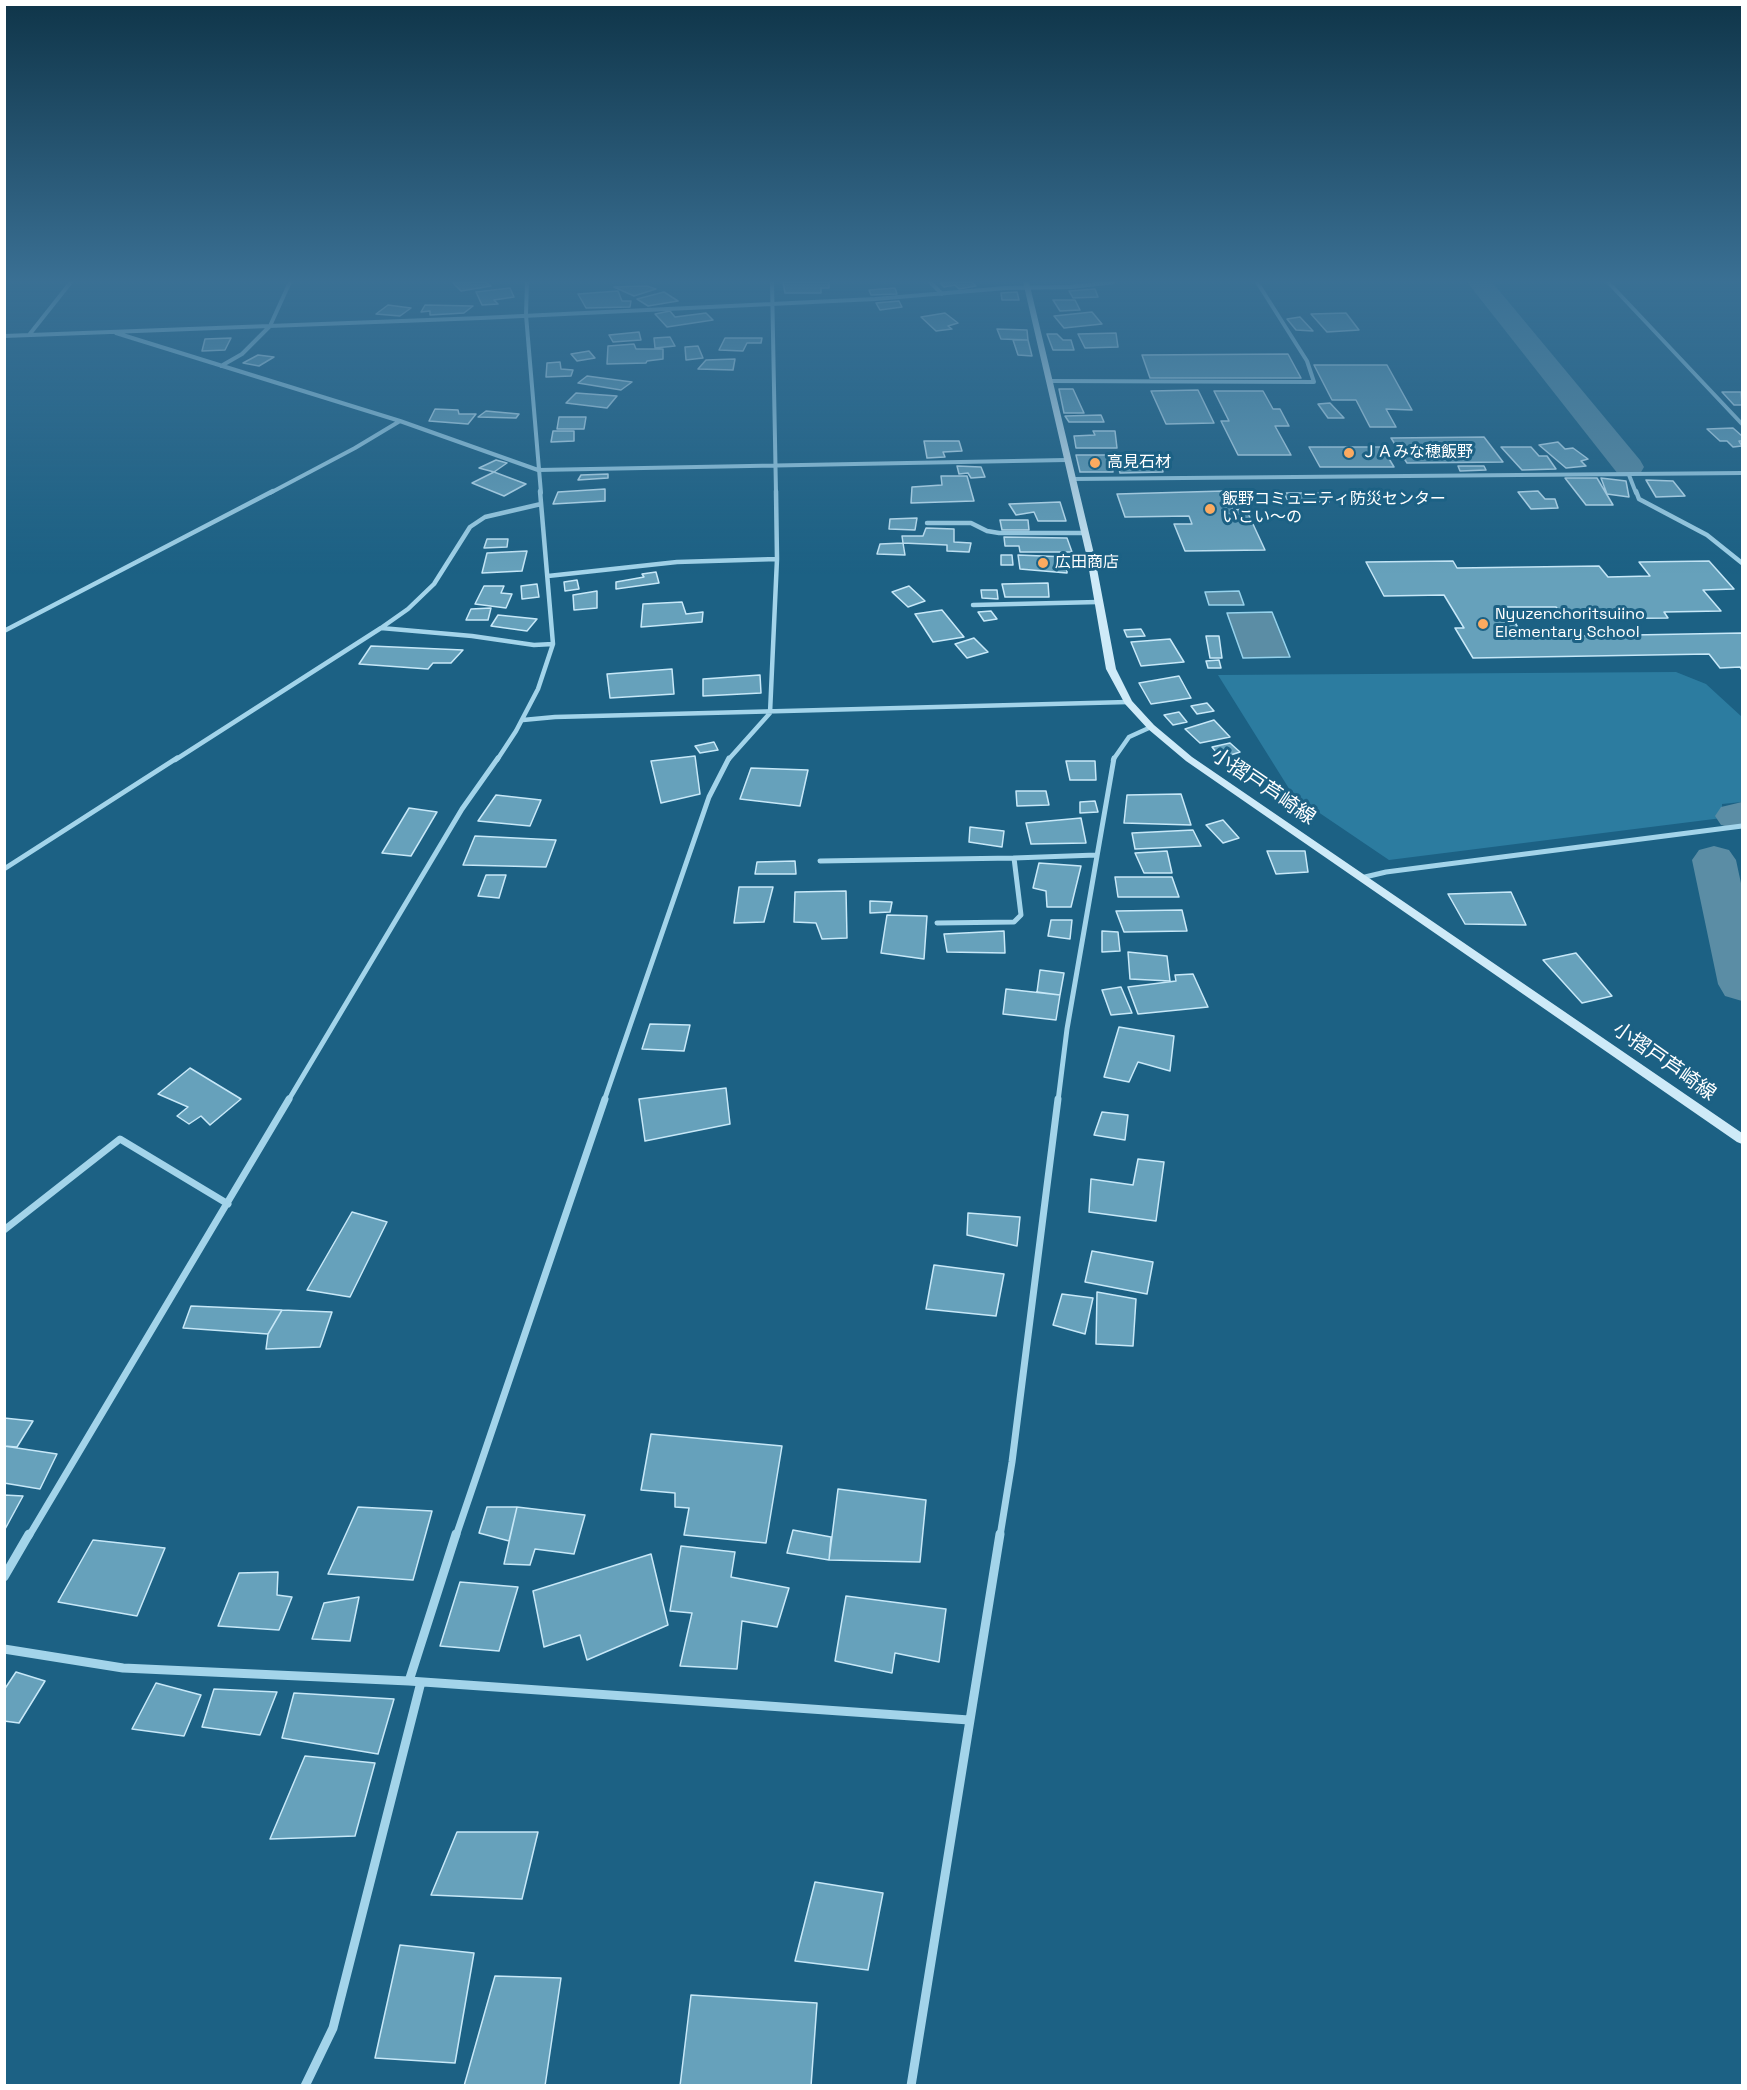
<!DOCTYPE html>
<meta charset="utf-8">
<style>
body{margin:0}
#map{position:relative;width:1747px;height:2090px;overflow:hidden;background:#1c6184;font-family:"Space Grotesk",sans-serif}
canvas{display:block}
.frame{position:absolute;inset:0;border:6px solid #fff;pointer-events:none}
</style>
<div id="map">
<canvas width="1747" height="2090"></canvas>
<div class="frame"></div>
</div>
<script>
const c = document.querySelector('canvas').getContext('2d');
c.lineJoin = 'round';
function paint(path, color) { c.fillStyle = color; c.fill(path, 'evenodd'); }
function stroke(path, color, width, dash) { c.strokeStyle = color; c.lineWidth = width; c.lineCap = dash ? 'butt' : 'round'; c.setLineDash(dash || []); c.stroke(path); }
function write(font, color, halo, rows, align = 'center') {
  c.font = font + ' "Space Grotesk","Noto Sans JP",sans-serif'; c.lineWidth = 6; c.setLineDash([]); c.textBaseline = 'middle'; c.strokeStyle = halo; c.fillStyle = color; for (const [text, x, y, turn = 0] of rows) {
    c.save(); c.translate(x, y); c.rotate((+turn || 0) * Math.PI / 180); c.textAlign = isNaN(turn) ? turn : align; if (halo) c.strokeText(text, 0, 0); c.fillText(text, 0, 0); c.restore();
  }
}
const green = new Path2D(`
 M1676,672l30,12 36,33v85l-20,2v14l-333,42 -96,-65 -75,-120z`);
const water = new Path2D(`
 M1239,591l5,14h-35l-4,-13z
 M1272,612l18,45 -47,1 -16,-45z`);
const river = new Path2D(`
 M1467,282h25l148,178 4,7 -4,7 -11,2 -11,-2z
 M1742,802v26l-6,1 -15,-4 -6,-9 6,-9z
 M1714,846l15,4 7,10 6,28v113l-17,-5 -7,-12 -26,-124 7,-10z`);
const building = new Path2D(`
 M486,282l5,4 -30,5 -8,-8z
 M783,282h46v6h-8v5h-36z
 M972,282l4,4 -17,3 -4,-4 -11,2 -4,-4z
 M647,286l9,3 -22,7 -20,-9z
 M510,288l4,9 -20,3 4,4 -16,1 -6,-13z
 M895,288l2,6 -26,1 -2,-5z
 M1095,289l3,8 -25,1 -4,-7z
 M618,291l4,10h9l-1,6 -44,1 -8,-14z
 M664,292l14,9 -30,5 -11,-7z
 M1017,292l2,8h-17l-1,-7z
 M1053,300h22l5,10 -20,1z
 M899,301l3,6 -22,3 -4,-7z
 M388,305l23,3 -11,8 -24,-2z
 M425,305l48,1 -9,7 -34,2v-4l-9,1z
 M670,311l5,6 31,-4 7,7 -46,7 -12,-13z
 M1092,312l10,12 -38,4 -10,-12z
 M945,313l13,10 -10,3 4,3 -16,2 -15,-14z
 M1346,313l13,17 -32,2 -16,-18z
 M1300,317l13,14 -17,-1 -9,-11z
 M997,329l30,1 1,10 -27,-1z
 M639,332l2,8 -28,2 -4,-7z
 M1116,333l2,14 -33,1 -7,-14z
 M1047,334h10l6,6h8l3,10h-21z
 M670,337l5,9 -20,2 -1,-10z
 M231,338l-6,12 -23,1 3,-12z
 M725,338h37l-1,5h-14l-4,8 -24,-1z
 M1013,340h15l4,16 -14,-1z
 M634,344l2,5h27v10l-16,2 -1,2 -39,1 1,-18z
 M698,346l5,12 -17,2 -1,-13z
 M589,351l6,7 -18,3 -6,-7z
 M1288,354l13,24h-151l-8,-23z
 M258,355l16,2 -15,9 -16,-3z
 M735,359l-2,11 -35,-1 8,-9z
 M560,362l1,7 12,1 -2,6 -25,1 1,-14z
 M1314,365h73l25,45 -26,-1 10,18h-26l-14,-27h-24z
 M587,376l45,6 -11,8 -43,-7z
 M1059,389h14l11,24h-20z
 M1198,390l16,33 -48,1 -15,-33z
 M1214,391h49l10,18h7l9,17h-14l16,29h-53l-17,-34h8z
 M1722,392h19l1,13h-8z
 M576,393l41,3 -10,12 -41,-5z
 M1330,403l14,15h-16l-10,-14z
 M435,409l23,1 1,4h17l-8,10 -39,-3z
 M486,411l33,3 -3,4 -38,-1z
 M1101,415l3,7h-35l-4,-6z
 M559,417h27l-2,12h-27z
 M1733,428l9,8v5h-3l3,5 -9,1 -6,-6h-7l-13,-12z
 M553,431h21v10l-23,1z
 M1093,431h22l2,17h-41l-2,-12 21,-1z
 M1484,437l19,25 -96,1 -16,-25z
 M924,441h35l3,10 -19,1 2,5 -18,1z
 M1558,442l7,7 8,-1 15,11 -7,2 5,5 -20,2 -27,-23z
 M1309,447h73l12,20h-74z
 M1501,447h30l8,9h8l9,13 -34,1z
 M1076,455h35l2,17h-33z
 M1116,456h44l3,16 -43,1z
 M496,460l11,3 -13,9 -15,-4z
 M957,466l24,1 4,10 -14,1 -3,-5 -9,1z
 M1458,466h26l2,4 -26,1z
 M494,472l32,12 -22,12 -32,-13z
 M608,474v4l-30,2 3,-5z
 M941,476h26l7,25 -63,2 1,-16 30,-2z
 M1565,478h32l16,27h-27z
 M1601,478l25,3 3,16 -22,-3z
 M1646,480l27,1 12,15 -29,1z
 M605,489v12l-52,3 5,-12z
 M1224,491l9,19 13,-1 19,41 -80,1 -11,-27h18l-3,-8 -64,1 -8,-23z
 M1538,491l7,8h10l3,9 -27,1 -13,-17z
 M1284,493h39l6,9 -40,1z
 M1060,502l6,19h-28l-4,-9 -18,3 -7,-11z
 M917,518l-2,12 -26,-1 1,-10z
 M1000,520h28l1,10h-27z
 M926,528l28,1v13l17,1 -2,9 -22,-1v-6l-44,-2 -1,-7h21z
 M1004,537l63,1 5,14h-52l-1,-6h-14z
 M487,539h21l-1,8 -23,1z
 M903,543l2,12 -28,-1 3,-10z
 M527,551l-5,20 -40,2 5,-20z
 M1001,555h11l1,10h-12z
 M1018,555l49,2v16l-47,-4z
 M1453,561l4,7 142,-2 9,11 42,-1 -11,-14 70,-1 25,28 -31,1 18,21 -57,1 4,6 -103,1 -9,-12h-51l19,30 218,-4v37l-2,-3 -20,1 -11,-14 -236,4 -18,-30h9l-20,-33 -60,1 -18,-34z
 M656,572l3,11 -43,6v-7l28,-5 -2,-3z
 M577,580l2,9 -14,2 -1,-9z
 M1048,583l1,14h-44l-3,-13z
 M537,584l2,13 -17,2 -1,-13z
 M484,586h20l-3,7 11,1 -6,14 -31,-4z
 M909,586l16,15 -17,6 -16,-15z
 M981,590h16l1,9 -16,-1z
 M597,591v17l-23,2 -1,-15z
 M682,602l4,12 17,-2 -1,10 -61,5 2,-23z
 M491,608l-3,12h-22l5,-11z
 M942,610l22,27 -31,5 -18,-28z
 M991,611l6,8 -13,2 -6,-9z
 M498,615l39,4 -10,12 -36,-5z
 M1141,629l4,7 -18,1 -3,-7z
 M1206,636h13l3,22h-12z
 M974,638l14,14 -21,6 -12,-14z
 M1170,639l14,23 -43,4 -10,-24z
 M371,646l92,4 -12,13h-18l-5,6 -69,-5z
 M1219,660l2,8h-13l-2,-7z
 M672,669l2,25 -64,4 -3,-24z
 M760,675l1,18 -58,3v-17z
 M1179,676l12,22 -40,6 -12,-21z
 M1207,703l7,8 -17,3 -6,-8z
 M1179,712l8,10 -14,3 -9,-10z
 M1214,720l16,17 -30,6 -15,-14z
 M714,742l4,8 -18,3 -5,-7z
 M1230,743l10,9 -19,6 -9,-11z
 M695,756l5,38 -39,9 -10,-42z
 M1066,761h29l1,19h-26z
 M751,768l57,2 -8,36 -60,-7z
 M1016,791h30l3,14 -32,1z
 M1181,794l10,31 -67,-2 3,-28z
 M496,795l45,5 -11,26 -52,-5z
 M1095,801l3,11 -18,1v-11z
 M409,808l28,4 -26,44 -29,-3z
 M1081,818l5,25 -55,1 -5,-21z
 M1223,820l16,18 -16,5 -17,-18z
 M970,827l34,4 -2,16 -33,-5z
 M1193,830l8,16 -66,3 -3,-16z
 M475,836l81,4 -10,27 -83,-2z
 M1167,851l5,22h-28l-9,-20z
 M1267,851h38l3,21 -32,2z
 M795,861l1,13h-41l2,-12z
 M1039,863l42,3 -10,41h-24l-1,-16 -13,-3z
 M486,875h20l-7,23 -21,-2z
 M1115,877h57l7,20h-61z
 M739,887h34l-9,35 -30,1z
 M846,891l1,47 -25,1 -6,-16 -22,-1 1,-30z
 M1511,892l15,33 -61,-1 -17,-30z
 M870,901l22,1 -2,10 -20,1z
 M1182,910l5,21 -63,1 -8,-21z
 M887,915l40,1 -3,43 -43,-6z
 M1051,920h21l-2,19 -22,-3z
 M1004,931l1,22 -58,-1 -3,-18z
 M1102,931l16,1 2,19 -18,1z
 M1128,952l39,4 3,25 -40,-2z
 M1576,953l36,43 -30,7 -39,-43z
 M1040,970l24,3 -4,22 -23,-3z
 M1193,974l15,33 -70,7 -10,-27 48,-6 -1,-6z
 M1121,987l11,26 -21,2 -9,-25z
 M1006,989l54,6 -4,25 -53,-6z
 M650,1024l40,1 -6,26 -42,-2z
 M1119,1027l55,9 -4,35 -32,-9 -9,20 -25,-5z
 M190,1068l51,31 -31,26 -9,-9 -12,8 -12,-8 11,-9 -30,-13z
 M726,1088l4,36 -85,17 -6,-42z
 M1102,1112l26,3 -3,25 -31,-5z
 M1138,1159l26,3 -8,59 -67,-9 2,-33 42,6z
 M352,1212l35,10 -37,75 -43,-7z
 M968,1213l52,4 -3,29 -50,-11z
 M1092,1251l61,11 -6,32 -62,-12z
 M934,1265l70,9 -8,42 -70,-7z
 M1097,1292l39,7 -3,47 -37,-2z
 M1062,1294l31,4 -8,36 -32,-9z
 M191,1306l91,4 -14,24 -85,-6z
 M282,1310l50,2 -12,35 -54,2 2,-15z
 M4,1418l29,3 -16,26 -13,-1z
 M651,1434l131,12 -16,97 -82,-8 5,-27 -14,-1v-14l-34,-3z
 M4,1446l53,8 -17,35 -36,-6z
 M838,1489l88,11 -6,62 -91,-2z
 M4,1495l19,1 -19,35z
 M358,1507l74,4 -19,69 -85,-6z
 M487,1507h30l-8,34 -30,-8z
 M517,1507l68,8 -11,39 -39,-5 -5,16 -26,-1z
 M793,1530l38,7 -2,23 -42,-7z
 M93,1540l72,8 -28,68 -79,-14z
 M681,1546l54,6 -4,25 58,11 -12,39 -35,-6 -5,48 -57,-3 12,-53 -22,-2z
 M651,1554l17,71 -81,35 -7,-25 -36,12 -11,-56z
 M278,1572l-1,23 15,2 -13,33 -61,-4 21,-53z
 M460,1582l58,5 -19,64 -59,-5z
 M846,1596l100,13 -7,53 -44,-9 -3,20 -57,-12z
 M359,1597l-9,44 -38,-2 12,-36z
 M16,1672l29,9 -26,42 -15,-2v-31z
 M156,1683l45,12 -17,41 -52,-7z
 M214,1689l63,3 -17,43 -58,-8z
 M294,1693l100,6 -16,55 -96,-16z
 M305,1756l70,7 -20,73 -85,3z
 M457,1832h81l-16,67 -91,-4z
 M815,1882l68,11 -15,77 -73,-9z
 M400,1945l74,8 -19,110 -80,-5z
 M495,1976l66,2 -16,108h-81z
 M691,1995l126,8 -6,83h-131z`);
const minorFar4 = new Path2D(`
 M527,282l-1,33 15,178
 M772,282l4,211
 M930,282l12,12
 M1608,282l134,142
 M116,333l284,88 138,49 528,-10
 M29,335l42,-53
 M4,336l477,-18 394,-19 131,-11 65,-1 43,-5
 M221,366l21,-12 28,-28 20,-44
 M1050,381l264,1 -7,-21 -50,-79
 M1629,475l7,18
 M1072,479l670,-6
 M270,493l85,-45 45,-27`);
const minorFar3 = new Path2D(`
 M1636,491l3,8 68,36 35,28
 M927,523h44l16,8 12,2h86
 M548,576l129,-14 100,-3
 M973,605l125,-3
 M381,628l27,-19 26,-25 36,-57 15,-10 56,-13
 M4,631l269,-140
 M523,720l32,-3 573,-15
 M175,760l206,-132 91,8 62,9 19,-1
 M497,760l19,-29 22,-42 15,-45 -13,-153
 M728,760l42,-47 7,-154 -1,-68
 M1113,760l16,-23 22,-10`);
const minorFar2 = new Path2D(`
 M820,861l194,-3
 M4,869l173,-111
 M1365,877l21,-5 356,-46
 M937,923l77,-1 7,-7 -7,-57 82,-3
 M288,1101l174,-292 36,-51
 M604,1101l105,-304 20,-39
 M1058,1101l9,-72 47,-271`);
const minorFar1 = new Path2D(`
 M4,1230l116,-91 108,65
 M29,1536l260,-437
 M456,1536l149,-437
 M1000,1536l12,-74 46,-363`);
const minor = new Path2D(`
 M4,1577l25,-43
 M4,1649l119,19 286,13 560,39
 M409,1681l47,-147
 M305,2086l28,-58 88,-346
 M911,2086l89,-552`);
const secondary = new Path2D(`
 M1023,282h6l66,276 21,111 16,32 22,24 38,32 550,376v11l-5,-2 -551,-381 -38,-32 -23,-25 -19,-35 -19,-111z`);
const markers = [
 [1349,453,6,"#fbaa60"],
 [1095,463,6,"#fbaa60"],
 [1210,509,6,"#fbaa60"],
 [1043,563,6,"#fbaa60"],
 [1483,624,6,"#fbaa60"]
];
const farPoinames = [
 ["ＪＡみな穂飯野",1361,453],
 ["高見石材",1107,463],
 ["飯野コミュニティ防災センター",1222,500],
 ["いこい～の",1222,518],
 ["広田商店",1055,563],
 ["Nyuzenchoritsuiino",1495,615],
 ["Elementary School",1495,633]
];
const streetNames = [
 ["小摺戸芦崎線",1263,787,34],
 ["小摺戸芦崎線",1664,1062,35]
];
paint(green, '#2c7ca0');
paint(water, '#5b8da5');
stroke(water, '#96d2ec', 1.5);
paint(river, '#5b8da5');
paint(building, '#66a1bb');
stroke(building, '#c7e8f8', 1.5);
stroke(minorFar4, '#a3d4ea', 4);
stroke(minorFar3, '#a3d4ea', 4.5);
stroke(minorFar2, '#a3d4ea', 5);
stroke(minorFar1, '#a3d4ea', 7);
stroke(minor, '#a3d4ea', 9);
paint(secondary, '#ceeaf8');
const sky = c.createLinearGradient(0, 0, 0, 575);
sky.addColorStop(0, '#0f3549');
sky.addColorStop(0.49, '#3a7094');
sky.addColorStop(1, '#3a709400');
c.fillStyle = sky;
c.fillRect(0, 0, 1747, 575);
for (const [x, y, r, color] of markers) { const dot = new Path2D(); dot.arc(x, y, r, 0, 2 * Math.PI); c.fillStyle = color; c.fill(dot); stroke(dot, '#1c6184', 2); }
write('16px', '#fff', '#1c6184', farPoinames, 'left');
write('20px', '#fff', '#1c6184', streetNames);
</script>
